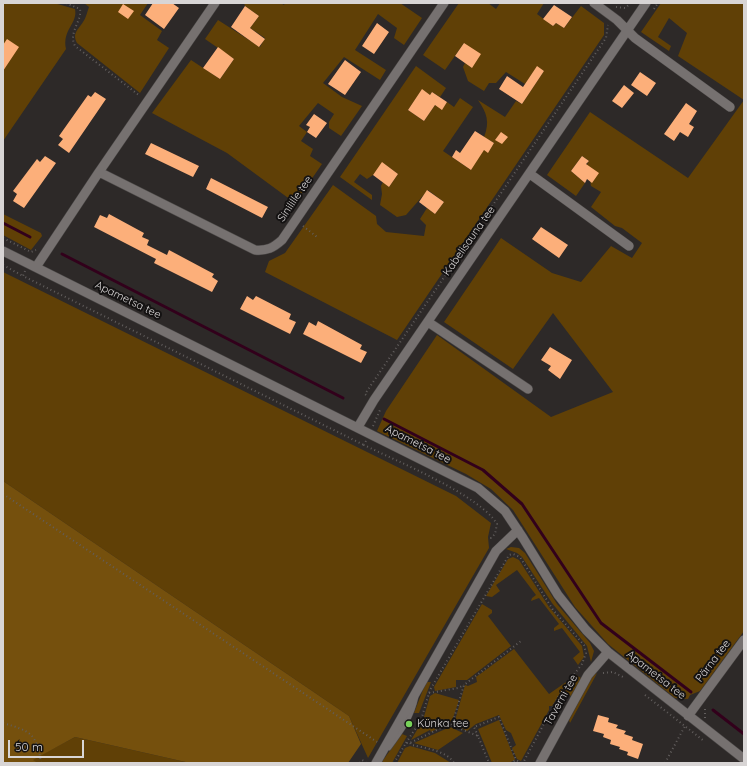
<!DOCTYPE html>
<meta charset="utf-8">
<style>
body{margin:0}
#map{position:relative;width:747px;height:766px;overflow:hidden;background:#2d2928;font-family:Quicksand,sans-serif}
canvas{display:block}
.frame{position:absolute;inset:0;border:4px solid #d8d5d5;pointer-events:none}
.scale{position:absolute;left:8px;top:740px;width:76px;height:18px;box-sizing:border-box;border:2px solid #d8d5d5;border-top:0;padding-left:5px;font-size:12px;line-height:14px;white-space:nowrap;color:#d8d5d5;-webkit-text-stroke:3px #141212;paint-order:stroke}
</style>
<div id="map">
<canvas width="747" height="766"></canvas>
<div class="frame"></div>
<div class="scale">50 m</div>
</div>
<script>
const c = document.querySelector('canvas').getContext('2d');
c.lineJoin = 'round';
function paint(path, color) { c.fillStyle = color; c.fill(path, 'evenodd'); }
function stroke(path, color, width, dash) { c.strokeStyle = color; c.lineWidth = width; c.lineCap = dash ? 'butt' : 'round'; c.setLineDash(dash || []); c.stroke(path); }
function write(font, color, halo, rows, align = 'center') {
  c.font = font + ' Quicksand,sans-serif'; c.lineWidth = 4; c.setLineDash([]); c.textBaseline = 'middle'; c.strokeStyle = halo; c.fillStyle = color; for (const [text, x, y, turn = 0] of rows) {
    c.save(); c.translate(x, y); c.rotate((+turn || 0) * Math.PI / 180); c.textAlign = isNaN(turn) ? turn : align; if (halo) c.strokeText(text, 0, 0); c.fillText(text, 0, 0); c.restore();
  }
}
const green = new Path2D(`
 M3,3h51l21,6c3,15 -13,20 -9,40l-63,92z
 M84,3h64l-8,12 22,16 -5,9 12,8 -29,45 -63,-50c-5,-10 1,-13 6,-21 3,-4 4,-10 6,-15z
 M244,3h37l3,2 1,-2h115l22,15 -18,27 -10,-7 3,-10 -19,-14 -23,36 31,20 -6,10 -36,-23 -21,26 19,14 20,9 -21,30 -12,-8v-6l5,-8 -16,-11 -19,23 8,6 -6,9 12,8 -3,7 12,8 -27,39 -68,-50 -75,-40 39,-53 29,19 14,-20 -29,-20 13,-19 42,27 5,-9 -15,-10 9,-12 -14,-10z
 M459,3h29l8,6 4,-6h44l-7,11 16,12 3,-3 8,5 17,-22 23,17v12l-207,305 -132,-68 4,-11 16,-8 48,-68 43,31 1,8 9,8 38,4 2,-11 -6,-6 7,-11 8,6 9,-12 -16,-12 -22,25 -9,2 -17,-12 2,-11 -1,-8 2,-4 6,5 9,-13 -15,-11 -10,12 -6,4 -7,-5 -6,8 18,13v5l-32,-23 76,-111 30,22 -6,9 -8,-5 -2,3 -8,-5 -14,20 16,11 11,-16 7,4 5,-7 7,5 6,-9 13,9 -30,44 28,19 8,-23 9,5 6,-9 -10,-6c6,-15 3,-24 -6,-37l27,17 11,-16 6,3 22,-33 -7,-4 -12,17 -19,-12 -10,11h-7l-5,8 -16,-10 -5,-14 2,-4 7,5 -8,-25 -19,27 -22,-15z
 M661,3h83v628l-44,60 -10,4 -2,4 -13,-1 -67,-54 -33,-37 -62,-97 -22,-21 -25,-15 -89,-43 9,-20 51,-76 114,82 62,-25 -60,-79 -40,56 -69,-47 57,-84 51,35 29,9 30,-36 21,12 10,-15 -20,-15 -7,-2 -24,-19 10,-15 -10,-6 -4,-22 2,-3 -7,-5 -11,15 14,12 -9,13 -29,-21 43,-63 98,66 56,-78 -66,-44 9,-23 -18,-15 -11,19 13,9 -2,5 -28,-19z
 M3,214l38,19 1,3 -11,14 -28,-15z
 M3,272l453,224 35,27 -3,14 1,11 -121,210 -19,-42 -346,-235z
 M511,547l8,1 6,5 32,51 33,39 4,8 -3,11 -4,-16 -35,-43 -30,-46 -5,-4 -11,-4z
 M513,557l6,3 30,47 33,39 2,11 -6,8 -5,-7 7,-6 -18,-24 -8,3v-3l5,-4 -20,-26 -8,3 1,-3 4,-3 -19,-25 -21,15 4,6 -8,6 -6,-1 22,-37z
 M482,604l10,6v3l-4,3 23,30 -44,34h-11v7l-21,4 -1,-4z
 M514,649l35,45 20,-14 -17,26h-3v4l-28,51 -4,-2 -5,-11 4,-3 -5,-12 -5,-3 -7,-15 -23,9 -9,7 -13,-7 11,-39 3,1 9,-4 -1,-5z
 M597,673l-2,4 -25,46 -1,-3 23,-43z
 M576,675l5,3 -10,18 -7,-4z
 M426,682h5l-12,31h-5z
 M435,693l24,7 -7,21 -21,11 -1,-2 -19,10 12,-20 7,-24z
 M499,720l16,40 -7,3h-16l-14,-34z
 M450,727l13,6 -25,17 -24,-7z
 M402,734l5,2 -15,27h-11z
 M75,737l115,26h-152l-6,-3z
 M410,746l25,7 16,10h-54l8,-15z`);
const forest = new Path2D(`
 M3,481l346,235 12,28 -13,19h-158l-115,-26 -42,23 5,3h-35z`);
const stream = new Path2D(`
 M3,223l27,14
 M62,254l281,144
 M384,419l99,51 39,34 79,119 90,69
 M713,710l31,24`);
const building = new Path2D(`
 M153,3h19l7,5 -15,21 -19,-14z
 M123,4l11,7 -6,8 -10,-7z
 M554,5l18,12 -8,11 -8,-5 -3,3 -10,-7z
 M245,6l14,10 -9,12 15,11 -6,8 -28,-20z
 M377,23l12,9 -15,22 -12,-8z
 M7,39l12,8 -16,24v-26z
 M464,43l17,11 -9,14 -17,-12z
 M218,47l16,12 -14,20 -17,-11z
 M345,60l16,12 -16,23 -17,-11z
 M537,66l7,5 -22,33 -23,-15 8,-13 16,11z
 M640,72l16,11 -9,13 -16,-11z
 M624,85l10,8 -12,15 -10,-7z
 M422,89l8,6 2,-3 15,10 -5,8 -7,-5 -11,16 -16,-11z
 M95,92l11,7 -37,54 -11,-8 5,-6 -4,-3 29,-41 3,2z
 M686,103l11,8 -8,13 5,3 -6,10 -8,-5 -6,9 -10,-7z
 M314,114l13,9 -11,15 -9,-6 3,-5 -4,-2z
 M475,131l19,12 -6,10 -4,-3 -13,20 -19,-13 4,-7 4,3z
 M501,132l7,5 -6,7 -7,-4z
 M151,143l48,23 -6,11 -48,-23z
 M45,156l11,7 -32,45 -11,-7 4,-7 -4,-3 24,-32 3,3z
 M582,156l7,5 -3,3 13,9 -7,10 -5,-4 -2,4 -14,-12z
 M382,162l16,12 -9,13 -16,-12z
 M211,178l57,29 -6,11 -56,-29z
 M427,190l17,12 -9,12 -16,-12z
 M109,214l35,19 -2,4 7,3 -2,5 20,10 2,-5 45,24 -2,3 6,4 -6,11 -58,-29 2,-4 -62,-32 6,-12 7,3z
 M541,227l27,18 -9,13 -27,-19z
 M247,296l6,4 3,-4 35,18 -2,5 7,3 -6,12 -50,-25z
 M318,321l44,24 -2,4 7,3 -6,11 -58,-29 6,-12 7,4z
 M550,347l22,13 -12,19 -12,-9 3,-4 -10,-6z
 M598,715l11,3 -1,4 10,3 -2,3 10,3 -2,3 9,3 -1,3 11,4 -5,15 -11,-4 1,-3 -9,-3 1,-2 -10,-3 1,-4 -8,-3 1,-3 -11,-3z`);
const path = new Path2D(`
 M66,3l14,6c2,13 -12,23 -5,37l65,50
 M616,7l9,1 6,-5
 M654,9l4,-6
 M303,226l14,11
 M3,238l28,14 5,-2
 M3,265l20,11
 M25,271l-2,5 341,169
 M366,395l-1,-1 241,-356 2,-13
 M373,426l7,-16
 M366,441l-2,4c32,16 116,50 133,79l-2,10 -4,4 2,3
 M3,494l374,248
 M603,673l10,-1 10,5
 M429,693l29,-5 6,-3
 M645,695l59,46
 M705,718v-10
 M3,723c27,8 34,10 38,40
 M452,725l12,-40 57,-44
 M478,736l-4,-9 25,-10 17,43
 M406,743l15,-23 9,-30 79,-135 4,-1 7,3 33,53 31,35 2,8 -4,11 -20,26 -39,73
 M410,743l2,2c13,3 35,6 42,18
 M360,763l2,-3 4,2
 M394,763l12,-20h4l39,-19 29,12 11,27
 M510,763l6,-3 5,3
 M665,763l20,-37`);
const service = new Path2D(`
 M389,748c12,-16 23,-31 27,-51`);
const minor = new Path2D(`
 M215,3l-116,169 156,78c12,1 18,-2 27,-10l162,-237
 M594,3l23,17 18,18 95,69
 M530,174l99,72
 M3,251l475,237 27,23 18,27 35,57 28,35 22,22 136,107
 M36,267l63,-95
 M428,322l100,67
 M358,427l16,-27 272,-397
 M688,716l56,-76
 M376,763l120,-212 22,-21
 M540,763l48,-88 20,-23`);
const markers = [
 [409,724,4,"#77d259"]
];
const streetNames = [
 ["Sinilille tee",295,199,-56],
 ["Kabelisauna tee",469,241,-55],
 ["Apametsa tee",128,300,26],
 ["Apametsa tee",418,444,27],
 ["Pärna tee",713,661,-53],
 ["Apametsa tee",656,675,38],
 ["Taverni tee",561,700,-61]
];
const poiNames = [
 ["Künka tee",417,724]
];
paint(green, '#604006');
paint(forest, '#75500d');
stroke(stream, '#32001b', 3);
paint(building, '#fcaf7a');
stroke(service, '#484544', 5.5);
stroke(minor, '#484544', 10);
stroke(path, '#625e5d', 2, [1, 3]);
stroke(service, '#767170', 4.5);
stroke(minor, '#767170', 9);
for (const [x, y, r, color] of markers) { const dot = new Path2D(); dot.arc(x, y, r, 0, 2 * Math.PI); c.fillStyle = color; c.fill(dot); stroke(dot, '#141212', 1.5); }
write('11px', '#d8d5d5', '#141212', streetNames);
write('11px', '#d8d5d5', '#141212', poiNames, 'left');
</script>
